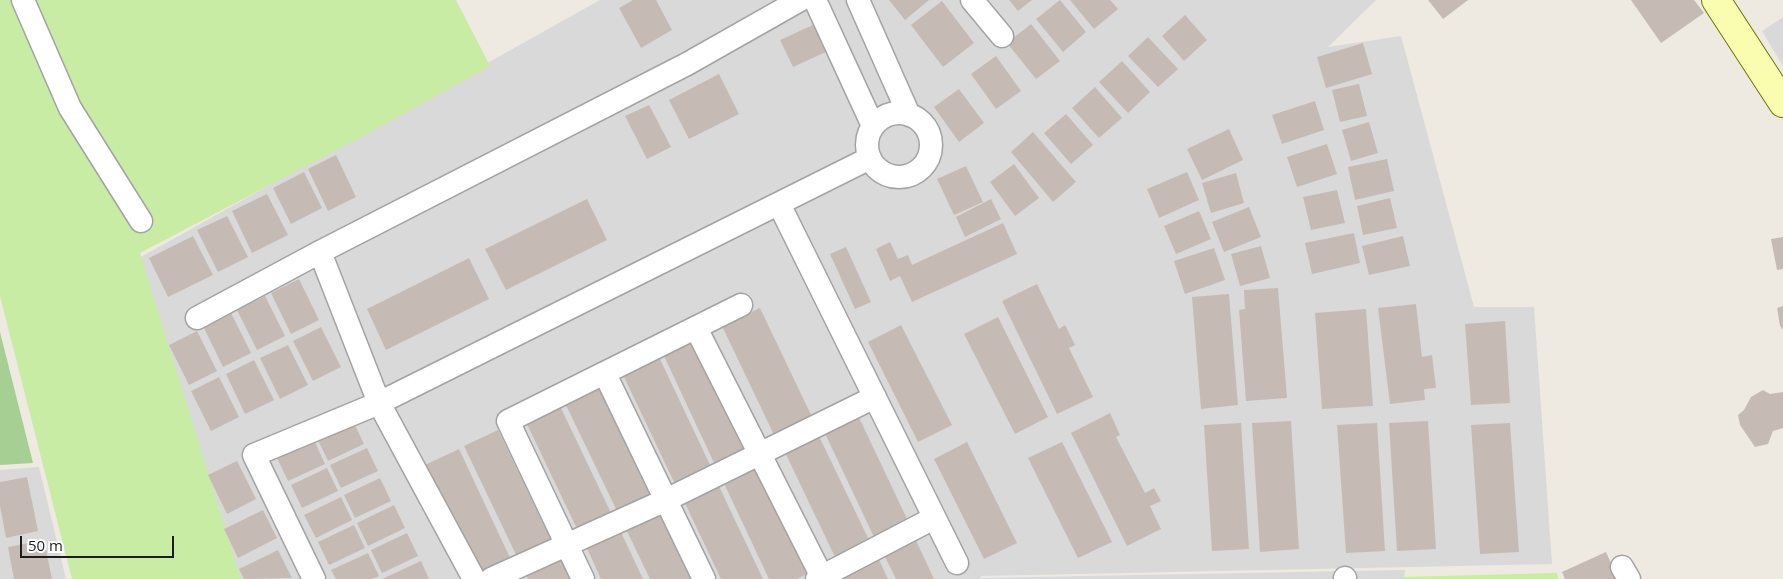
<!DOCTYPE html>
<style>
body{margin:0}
#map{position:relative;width:1783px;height:579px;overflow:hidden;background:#eee9e1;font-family:"Open Sans",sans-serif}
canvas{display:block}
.scale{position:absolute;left:20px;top:536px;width:154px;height:22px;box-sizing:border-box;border:2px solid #1c1c1c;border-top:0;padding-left:6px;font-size:15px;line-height:18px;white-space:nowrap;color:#1c1c1c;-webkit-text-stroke:4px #fff;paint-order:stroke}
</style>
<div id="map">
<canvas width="1783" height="579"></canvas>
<div class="scale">50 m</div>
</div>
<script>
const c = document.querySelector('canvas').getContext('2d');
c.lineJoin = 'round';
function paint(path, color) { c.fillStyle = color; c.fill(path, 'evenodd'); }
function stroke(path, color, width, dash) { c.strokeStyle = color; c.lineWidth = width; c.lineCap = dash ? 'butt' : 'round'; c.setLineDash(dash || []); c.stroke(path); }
const residential = new Path2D(`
 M600,0h776l-48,47 73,-11 73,271h60l18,257 -571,12 -1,3h-760l-104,-308z
 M1783,17v49l-21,-35z
 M39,467l27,112h-66v-109z
 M1405,570l-1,9h-422v-1z`);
const grass = new Path2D(`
 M0,0h456l34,66 -125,69 -225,118 101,326h-169l-72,-283z
 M1557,573l1,6h-154v-2z`);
const forest = new Path2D(`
 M0,332l33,131 -33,2z`);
const building = new Path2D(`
 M633,0h23l16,30 -31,18 -22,-40z
 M889,0h40l-24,20z
 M1009,0h23l-14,11z
 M1060,0l26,32 -23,20 -27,-33z
 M1070,0h40l8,9 -24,20z
 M1428,0h40l-25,19z
 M1631,0h63l10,13 -43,30z
 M942,1l32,42 -31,24 -32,-42z
 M1185,15l22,25 -23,21 -22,-25z
 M1031,24l29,37 -24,18 -29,-36z
 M813,25l13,27 -33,15 -13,-27z
 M1148,37l30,32 -20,18 -30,-31z
 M1363,43l9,31 -46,14 -9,-31z
 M996,56l25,35 -25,18 -25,-35z
 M1122,61l28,31 -22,21 -29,-31z
 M719,74l20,40 -50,25 -20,-39z
 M1359,84l8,32 -27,6 -8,-32z
 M1095,87l27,31 -23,20 -27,-30z
 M959,89l25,34 -25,19 -25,-35z
 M1315,101l9,29 -42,14 -10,-29z
 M649,105l22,42 -24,12 -22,-43z
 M1066,114l27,31 -22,19 -27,-31z
 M1369,122l9,31 -27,8 -9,-31z
 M1229,129l14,31 -41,20 -15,-31z
 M1033,132l43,50 -23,20 -42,-50z
 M1327,144l10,30 -40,13 -10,-30z
 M336,155l20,42 -28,14 -20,-42z
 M1387,159l7,32 -39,9 -7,-33z
 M1014,164l25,34 -24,18 -25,-34z
 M966,166l17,36 -29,13 -17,-36z
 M304,172l18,36 -31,16 -18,-36z
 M1187,172l12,28 -40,18 -12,-29z
 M1236,173l8,30 -33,10 -9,-30z
 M1337,190l8,33 -34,7 -8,-33z
 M267,194l21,41 -36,18 -20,-42z
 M1390,198l7,30 -34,7 -6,-29z
 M587,199l20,41 -101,50 -21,-41z
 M991,199l10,20 -36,18 -9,-20z
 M1249,207l12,30 -37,15 -12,-30z
 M1199,211l12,28 -35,15 -12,-28z
 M227,216l21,41 -30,15 -21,-42z
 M1003,223l14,31 -105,48 -12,-26 -10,5 -14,-32 14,-7 8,17 10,-4 4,10z
 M1354,233l6,30 -48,11 -7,-31z
 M193,236l20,39 -45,22 -19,-39z
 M1403,236l7,30 -41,9 -7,-29z
 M1783,237v32l-6,1 -6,-31z
 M1261,246l9,32 -30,8 -9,-32z
 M846,247l25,55 -16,7 -25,-55z
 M1214,248l11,32 -40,14 -11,-33z
 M469,258l20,41 -103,51 -19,-41z
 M299,279l20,41 -28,14 -20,-41z
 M1037,284l22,45 6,-4 10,20 -6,3 24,49 -36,17 -55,-113z
 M1278,288l9,110 -41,3 -7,-91 6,-1 -1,-19z
 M1229,294l9,111 -37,4 -9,-112z
 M265,296l20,40 -28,14 -20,-40z
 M1416,304l6,53 10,-2 4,33 -12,1 1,11 -35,4 -12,-96z
 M1783,306v24l-3,-4 -3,-18z
 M760,308l53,111 -38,18 -53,-111z
 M1366,309l7,97 -51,3 -7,-96z
 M231,313l20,40 -28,14 -20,-41z
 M998,317l50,100 -33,17 -51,-100z
 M1505,321l5,82 -39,2 -6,-81z
 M901,325l51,100 -34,17 -50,-100z
 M321,327l20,40 -28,14 -20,-40z
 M197,331l20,40 -28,14 -20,-40z
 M701,339l52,108 -38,18 -51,-109z
 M288,345l20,40 -28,14 -20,-41z
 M660,359l51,108 -36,17 -51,-107z
 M254,360l20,40 -29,14 -19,-40z
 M219,377l20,40 -28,14 -20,-40z
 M598,385l54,112 -34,16 -54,-112z
 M1763,390l7,4 13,-2v36l-10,3 -5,13 -13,3 -15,-22 -2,-10 6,-5 7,-13z
 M559,404l54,113 -34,16 -54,-113z
 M855,409l53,112 -34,16 -53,-112z
 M1110,413l10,22 -4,2 29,56 9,-5 7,13 -11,5 11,23 -34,17 -56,-113z
 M353,421l11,23 -36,17 -11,-23z
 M1291,421l8,128 -39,3 -8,-129z
 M1428,421l8,128 -39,2 -8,-128z
 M1241,423l8,126 -37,2 -8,-126z
 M1377,423l8,128 -39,2 -9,-128z
 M1510,423l9,129 -39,2 -9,-129z
 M815,428l54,112 -34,17 -54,-113z
 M498,430l54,112 -34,17 -54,-113z
 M314,440l11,24 -37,17 -11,-23z
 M967,442l50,101 -33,16 -50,-100z
 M1062,442l50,100 -34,16 -50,-100z
 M367,448l11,23 -37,17 -11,-23z
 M459,449l53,113 -34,16 -53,-113z
 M237,461l19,38 -29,15 -19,-39z
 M755,461l54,112 -12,6h-28l-48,-102z
 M327,468l11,23 -36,17 -11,-23z
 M27,477l11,54 -32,7 -6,-32v-24z
 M380,478l11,23 -36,17 -11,-23z
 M716,480l47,99h-42l-39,-82z
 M341,497l11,23 -36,18 -12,-23z
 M394,505l11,23 -37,18 -11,-23z
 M659,509l33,70h-42l-26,-54z
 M263,510l14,28 -39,20 -14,-29z
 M354,525l11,23 -36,17 -11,-23z
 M619,528l24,51h-42l-16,-35z
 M407,533l11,23 -36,17 -11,-23z
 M913,534l21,45h-38l-15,-30z
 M44,540l8,39h-38l-6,-32z
 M278,550l14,28 -48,1 -5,-10z
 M1606,552l12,27h-53l-3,-7z
 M368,553l11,23 -7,3h-36l-5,-9z
 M876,553l12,26h-43l-5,-10z
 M558,554l12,25h-42l-4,-9z
 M421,561l8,18h-47z`);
const street = new Path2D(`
 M23,0l47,108 71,113
 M815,0l58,126
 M858,0l51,115
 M972,0l30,36
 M867 145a32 32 0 1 1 64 0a32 32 0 1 1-64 0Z
 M779,204l178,359
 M320,252l59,151 95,176
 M197,318l123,-66 367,-188 113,-64
 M696,328l127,251
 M605,374l99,205
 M1622,567l7,12
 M314,579l-60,-124 125,-52 491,-245
 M491,579l175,-79 209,-103
 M583,579l-75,-158 233,-116
 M817,579l117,-61
 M1345,579v-1`);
const secondary = new Path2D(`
 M1716,0l67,103`);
paint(residential, '#dad9d9');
paint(grass, '#c8eca3');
paint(forest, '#a6d093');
paint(building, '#c6bbb4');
stroke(street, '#a3a3a3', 25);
stroke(secondary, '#6b7600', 30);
stroke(street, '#fff', 22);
stroke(secondary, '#fafdb0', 28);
</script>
